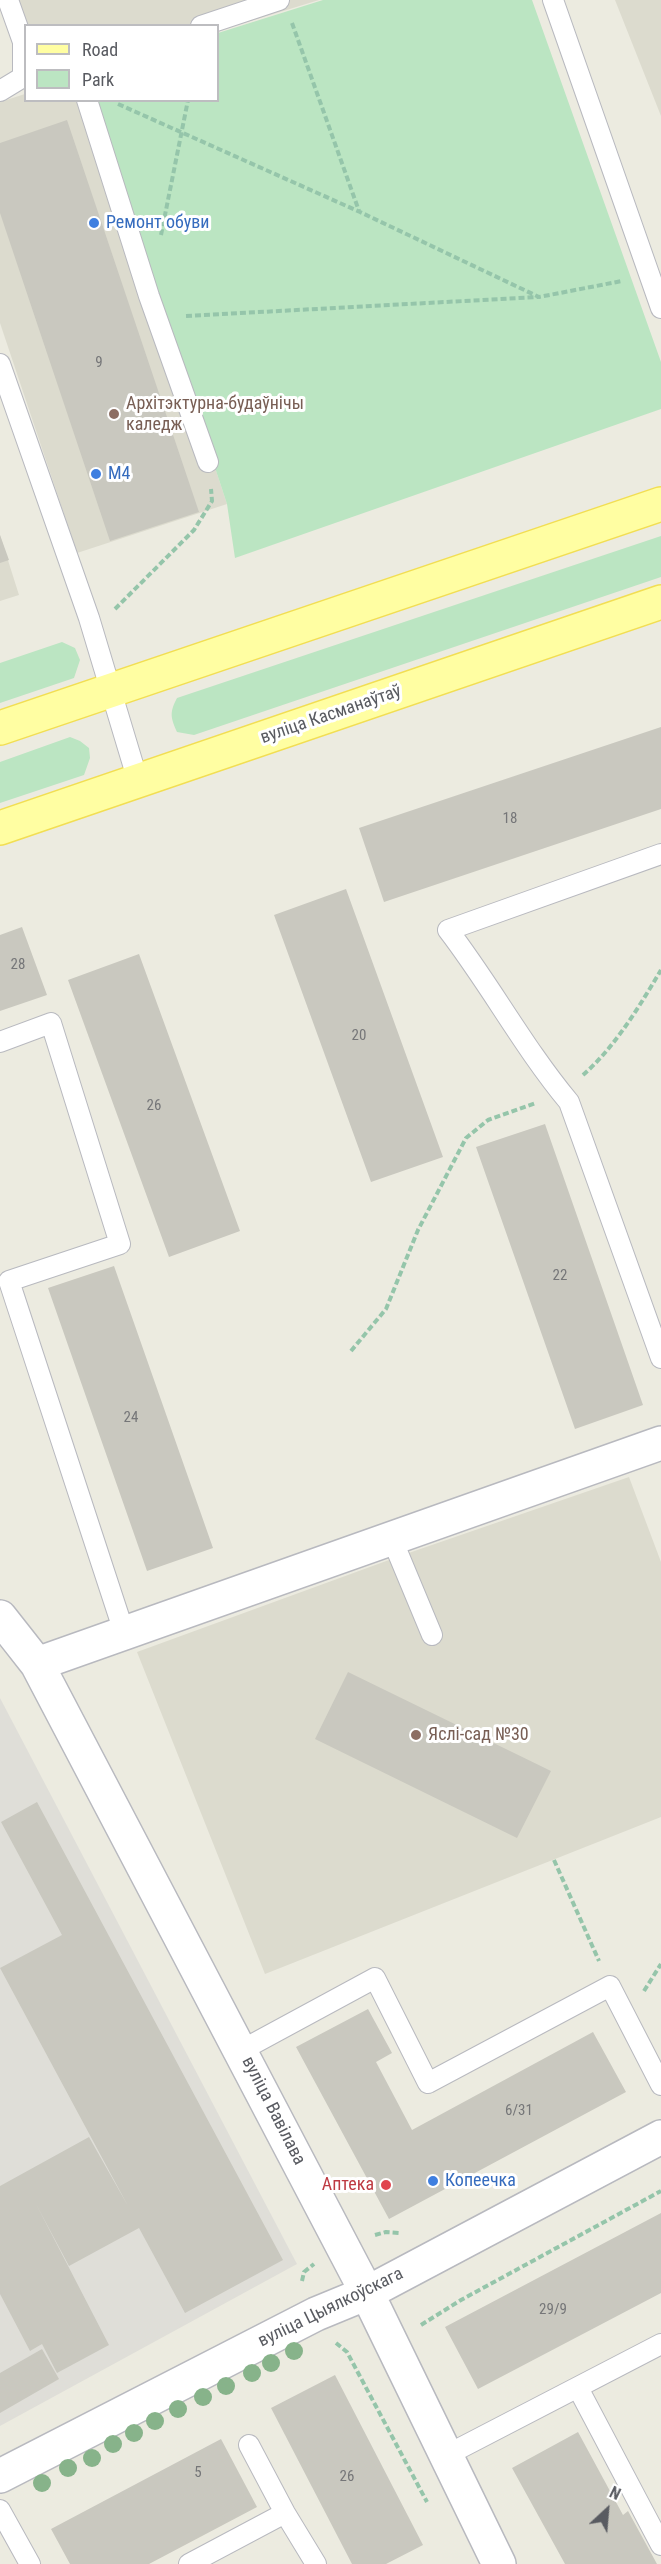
<!DOCTYPE html>
<meta charset="utf-8">
<style>
body{margin:0}
#map{position:relative;width:661px;height:2564px;overflow:hidden;background:#ecebe0;font-family:"Roboto Condensed",sans-serif}
canvas{display:block}
.legend{position:absolute;left:24px;top:24px;width:195px;height:78px;box-sizing:border-box;background:#fff;border:2px solid #bdbdc0;margin:0;padding:8px 10px;list-style:none;font-size:18px;color:#595b61}
.legend li{display:flex;align-items:center;gap:12px;height:30px}
.legend b{width:30px;border:2px solid #bdbdc0}
.north{position:absolute;left:577px;top:2480px;width:60px;height:60px;-webkit-text-stroke:4px #fff;paint-order:stroke;rotate:26deg;font-size:16px;font-weight:700;line-height:24px;text-align:center;color:#595b61}
.north::after{content:'';display:block;margin:auto;width:21px;height:27px;background:#595b61;clip-path:polygon(50% 0,100% 100%,50% 72%,0 100%)}
</style>
<div id="map">
<canvas width="661" height="2564"></canvas>
<ul class="legend">
<li><b style="height:8px;background:#fffea2"></b>Road</li>
<li><b style="height:16px;background:#bbe5c2"></b>Park</li>
</ul>
<div class="north">N</div>
</div>
<script>
const c = document.querySelector('canvas').getContext('2d');
c.lineJoin = 'round';
function paint(path, color) { c.fillStyle = color; c.fill(path, 'evenodd'); }
function stroke(path, color, width, dash) { c.strokeStyle = color; c.lineWidth = width; c.lineCap = dash ? 'butt' : 'round'; c.setLineDash(dash || []); c.stroke(path); }
function write(font, color, halo, rows, align = 'center') {
  c.font = font + ' "Roboto Condensed",sans-serif'; c.lineWidth = 6; c.setLineDash([]); c.textBaseline = 'middle'; c.strokeStyle = halo; c.fillStyle = color; for (const [text, x, y, turn = 0] of rows) {
    c.save(); c.translate(x, y); c.rotate((+turn || 0) * Math.PI / 180); c.textAlign = isNaN(turn) ? turn : align; if (halo) c.strokeText(text, 0, 0); c.fillText(text, 0, 0); c.restore();
  }
}
const industrial = new Path2D(`
 M0,1698l297,566 -297,162z`);
const education = new Path2D(`
 M9,0h310l-101,31v-5h-192z
 M615,0h46v116z
 M25,94l1,6 68,1 133,403 -150,49 -77,-230v-221z
 M0,535l19,60 -19,6z
 M629,1477l32,85v255l-396,157 -128,-322 263,-96z`);
const green = new Path2D(`
 M323,0h209l129,362v47l-426,149 -8,-54 -133,-403 124,-1v-67z
 M661,536v41l-467,158 -17,-3c-6,-14 -8,-19 0,-34z
 M62,642l13,6 5,12 -6,18 -74,25v-40z
 M70,737l10,4 9,7 1,10 -6,17 -84,28v-41z`);
const building = new Path2D(`
 M67,120l132,392 -89,29 -110,-328v-70z
 M0,535l9,25 -9,3z
 M661,727v82l-277,93 -25,-74z
 M346,889l97,268 -72,25 -97,-267z
 M22,927l25,68 -47,16v-76z
 M139,954l101,277 -71,26 -101,-277z
 M545,1124l98,281 -68,24 -99,-282z
 M114,1266l99,282 -66,23 -99,-283z
 M348,1672l203,99 -34,67 -202,-99z
 M37,1802l246,458 -98,53 -46,-85 -70,38 -33,-62 73,141 -52,28 -15,-29 -12,7 -30,-57v-108l89,-49 39,69 -128,-238 62,-33 -61,-113z
 M368,2009l24,44 -16,9 36,68 181,-98 33,60 -237,127 -93,-172z
 M661,2213v80l-183,96 -33,-62z
 M42,2349l17,30 -59,34v-40z
 M335,2375l88,170 -37,19h-34l-81,-156z
 M578,2432l45,83 5,-4 29,53h-92l-53,-96z
 M221,2439l36,68 -108,57h-79l-19,-35z`);
const path = new Path2D(`
 M292,23l67,188
 M118,104l242,108 179,85 83,-16
 M161,235l27,-135
 M186,316l352,-19
 M115,609l79,-79 18,-29 -1,-12
 M583,1075c32,-28 56,-68 78,-105
 M351,1351l35,-42 32,-79 48,-92 22,-18 48,-17
 M554,1860l45,101
 M644,1991l17,-27
 M375,2235l11,-3 14,1
 M302,2281l2,-9 10,-8
 M421,2325l40,-25 200,-109
 M336,2343l11,9 80,150`);
const service = new Path2D(`
 M553,0l108,308
 M201,26l78,-26
 M0,91l23,-14v-35l-15,-42
 M87,100l62,196 59,166
 M0,364l89,254 49,163
 M661,854l-213,76c43,56 76,118 121,172l92,256
 M0,1042l51,-19 69,221 -111,37 115,351
 M392,1539l40,96
 M242,2050l133,-72 53,105 182,-97 51,99
 M578,2388l83,157
 M249,2445l36,68 31,51
 M445,2456l216,-112
 M0,2510l30,54
 M189,2564l96,-51`);
const minor = new Path2D(`
 M0,1617l37,47 330,629 132,271
 M37,1664l624,-221
 M0,2476l316,-162 51,-21 294,-156`);
const primary = new Path2D(`
 M0,728l661,-224
 M0,828l661,-226`);
const trees = [
 [294,2351],
 [271,2363],
 [252,2373],
 [226,2386],
 [203,2397],
 [178,2409],
 [155,2421],
 [134,2433],
 [113,2444],
 [92,2458],
 [68,2468],
 [42,2483]
];
const markers = [
 [94,223,6,"#3f7fe0"],
 [114,414,6,"#8d6e63"],
 [96,474,6,"#3f7fe0"],
 [416,1735,6,"#8d6e63"],
 [433,2181,6,"#3f7fe0"],
 [386,2185,6,"#e0444e"]
];
const numberNames = [
 ["9",99,363],
 ["18",510,819],
 ["28",18,965],
 ["20",359,1036],
 ["26",154,1106],
 ["22",560,1276],
 ["24",131,1418],
 ["6/31",519,2111],
 ["29/9",553,2310],
 ["5",198,2473],
 ["26",347,2477]
];
const shopNames = [
 ["Ремонт обуви",106,223],
 ["M4",108,474],
 ["Копеечка",445,2181]
];
const educationNames = [
 ["Архітэктурна-будаўнічы",126,404],
 ["каледж",126,425],
 ["Яслі-сад №30",428,1735]
];
const streetNames = [
 ["вуліца Касманаўтаў",331,715,-19],
 ["вуліца Вавілава",273,2111,63],
 ["вуліца Цыялкоўскага",331,2308,-26]
];
const healthNames = [
 ["Аптека",374,2185]
];
paint(industrial, '#dfded8');
paint(education, '#dcdbce');
paint(green, '#bbe5c2');
paint(building, '#c9c8bf');
stroke(service, '#b8b9bf', 22);
stroke(minor, '#b8b9bf', 36);
stroke(primary, '#f2de53', 36);
stroke(path, '#95c5aa', 4, [6, 3]);
stroke(service, '#fff', 20);
stroke(minor, '#fff', 33);
stroke(primary, '#fffea2', 33);
c.fillStyle = '#87b38a';
for (const [x, y] of trees) { c.beginPath(); c.arc(x, y, 9, 0, 2 * Math.PI); c.fill(); }
for (const [x, y, r, color] of markers) { const dot = new Path2D(); dot.arc(x, y, r, 0, 2 * Math.PI); c.fillStyle = color; c.fill(dot); stroke(dot, '#fff', 2); }
write('15px', '#757678', null, numberNames);
write('18px', '#366cbe', '#fff', shopNames, 'left');
write('18px', '#785e54', '#fff', educationNames, 'left');
write('18px', '#595b61', '#fff', streetNames);
write('18px', '#be3a42', '#fff', healthNames, 'right');
</script>
